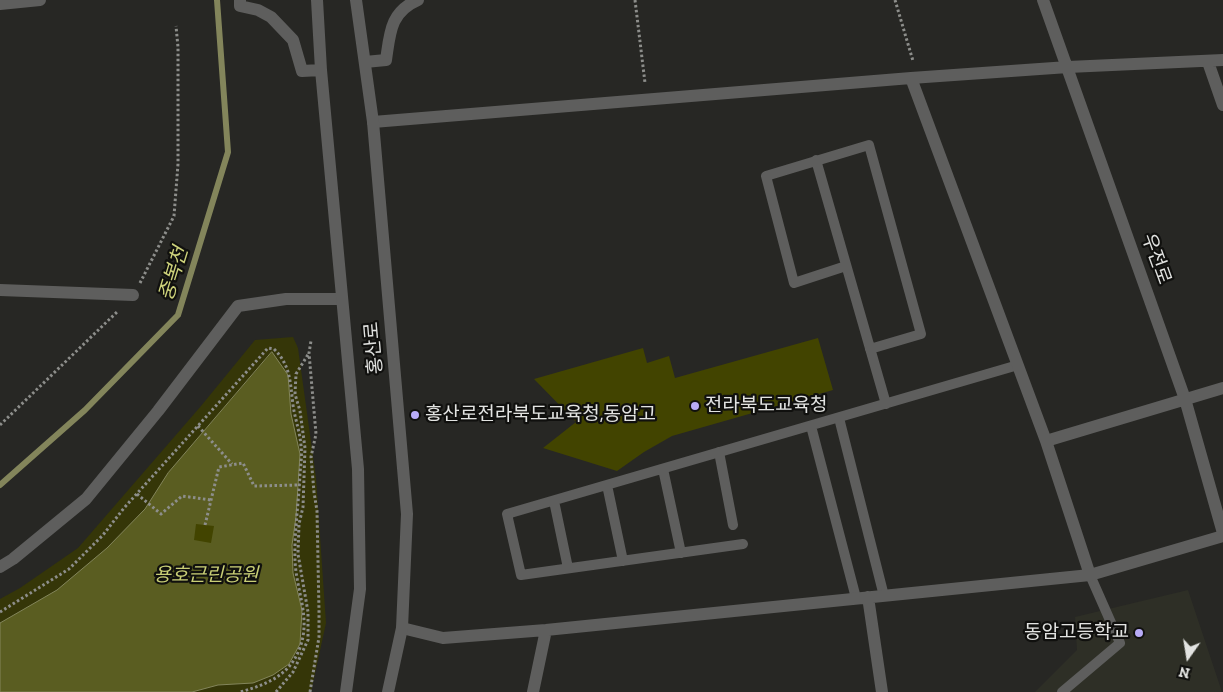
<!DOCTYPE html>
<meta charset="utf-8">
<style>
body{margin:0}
#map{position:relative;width:1223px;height:692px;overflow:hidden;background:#272724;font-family:"Zilla Slab",serif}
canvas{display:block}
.north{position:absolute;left:1163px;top:632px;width:50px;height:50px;-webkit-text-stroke:4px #10100e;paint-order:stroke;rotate:193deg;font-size:14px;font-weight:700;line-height:20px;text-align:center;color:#e2e3e1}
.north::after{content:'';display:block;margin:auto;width:18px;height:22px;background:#e2e3e1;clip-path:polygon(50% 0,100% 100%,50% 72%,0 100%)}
</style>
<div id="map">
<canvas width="1223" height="692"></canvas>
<div class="north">N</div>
</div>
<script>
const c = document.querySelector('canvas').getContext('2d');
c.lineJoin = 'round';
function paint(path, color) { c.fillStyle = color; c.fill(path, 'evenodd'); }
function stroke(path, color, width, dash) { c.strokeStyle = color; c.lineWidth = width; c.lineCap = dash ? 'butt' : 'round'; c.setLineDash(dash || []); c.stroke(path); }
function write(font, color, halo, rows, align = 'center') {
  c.font = font + ' "Zilla Slab","Noto Sans KR",serif'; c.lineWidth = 4.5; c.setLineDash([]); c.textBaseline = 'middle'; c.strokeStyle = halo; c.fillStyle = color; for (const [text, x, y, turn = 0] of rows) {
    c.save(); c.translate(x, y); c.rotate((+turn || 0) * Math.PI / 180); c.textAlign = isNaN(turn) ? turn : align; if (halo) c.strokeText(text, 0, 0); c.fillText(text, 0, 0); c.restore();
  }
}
const built = new Path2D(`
 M1188,590l34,102h-187l42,-42 -2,-33z`);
const green = new Path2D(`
 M293,337l5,11 18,130 10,145 -15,69h-311v-93l20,-11 58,-40 123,-142 54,-66z`);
const water = new Path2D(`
 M272,352l16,23 3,39 9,40 -4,63 -4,28 1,28 9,37 -2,34 -11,20 -16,11 -20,8 -35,2 -26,7h-192v-69l57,-33 50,-42 38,-39 23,-36z`);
const stream = new Path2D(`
 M0,485l85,-75 93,-95 50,-163 -11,-152`);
const building = new Path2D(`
 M818,338l15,52 -161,46 -28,16 -27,19 -74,-23 33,-26 -42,-43 109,-31 4,15 22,-7 6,22z
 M196,524l18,2 -3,17 -17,-3z`);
const path = new Path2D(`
 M635,0l10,83
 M895,0l18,61
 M140,283l34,-67 4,-52v-117l-2,-21
 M0,425l118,-114
 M198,426l34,38
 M137,494l24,20 21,-18 29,4
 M205,525l14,-58 24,-4 11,23 46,-1
 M0,612l69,-43 34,-34 21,-27 144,-160 6,1c17,17 16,33 19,56 2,14 7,27 8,41 1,8 0,18 -1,27 -1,29 -6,58 -5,87 1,31 17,59 4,90 -10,26 -34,35 -59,42
 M276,692l17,-20 15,-32v-28l-10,-58 1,-30 4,-17 2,-59 -5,-37 -5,-17 1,-20 13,-21
 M310,692l9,-55v-26l-2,-100 -3,-19 -3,-35 5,-23 -7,-81 2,-12`);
const service = new Path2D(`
 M816,160l70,244
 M846,266l-52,17 -28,-107 103,-31 52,189 -51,15
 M839,418l45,178
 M811,426l45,172
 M719,452l14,73
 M663,469l18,84
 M607,485l16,76
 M554,501l14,67
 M743,544l-222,31 -14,-61 511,-149
 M1062,692l58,-49 -30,-68`);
const minor = new Path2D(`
 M1043,0l142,399 38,134
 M1208,62l15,43
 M911,78l135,363 44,134
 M373,122l538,-44 157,-11 155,-7
 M0,290l133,5
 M1046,441l177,-53
 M0,567l13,-8 73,-60 72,-88 80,-105 48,-7h55
 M868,597l14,95
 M402,628l41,10 103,-8 544,-55 133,-39
 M533,692l13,-62`);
const tertiary = new Path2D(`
 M240,0v6l18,4 13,7 22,23 9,31 19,-1
 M317,0l4,70 37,399 2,120 -14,103
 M356,0l17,122 34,392 -5,114 -14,64
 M0,4l40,-4
 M365,62l21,-2c4,-27 4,-48 32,-60`);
const markers = [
 [695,406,5,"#b8abf7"],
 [415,415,5,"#b8abf7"],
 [1139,633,5,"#b8abf7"]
];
const streetNames = [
 ["우전로",1156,259,70],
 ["홍산로",374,348,-95]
];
const poiNames = [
 ["전라북도교육청",705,406],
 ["홍산로전라북도교육청,동암고",425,415],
 ["동암고등학교",1129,633,"right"]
];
const parkNames = [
 ["용호근린공원",206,576]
];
const waterNames = [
 ["중복천",174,274,-73]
];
paint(built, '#2e2f26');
paint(green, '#353608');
paint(water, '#5a5d21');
stroke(water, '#83855b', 1);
stroke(stream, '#83855b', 6);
paint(building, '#424400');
stroke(path, '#8d8e8b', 3, [2.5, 2.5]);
stroke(service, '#5e5e5d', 10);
stroke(minor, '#5e5e5d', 12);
stroke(tertiary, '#5e5e5d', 12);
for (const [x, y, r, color] of markers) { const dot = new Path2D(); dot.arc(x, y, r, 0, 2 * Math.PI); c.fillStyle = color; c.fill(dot); stroke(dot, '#10100e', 2); }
write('19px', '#e2e3e1', '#10100e', streetNames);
write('19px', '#e2e3e1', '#10100e', poiNames, 'left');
write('italic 19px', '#c9cf76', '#10100e', parkNames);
write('italic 20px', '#ced37b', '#10100e', waterNames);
</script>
